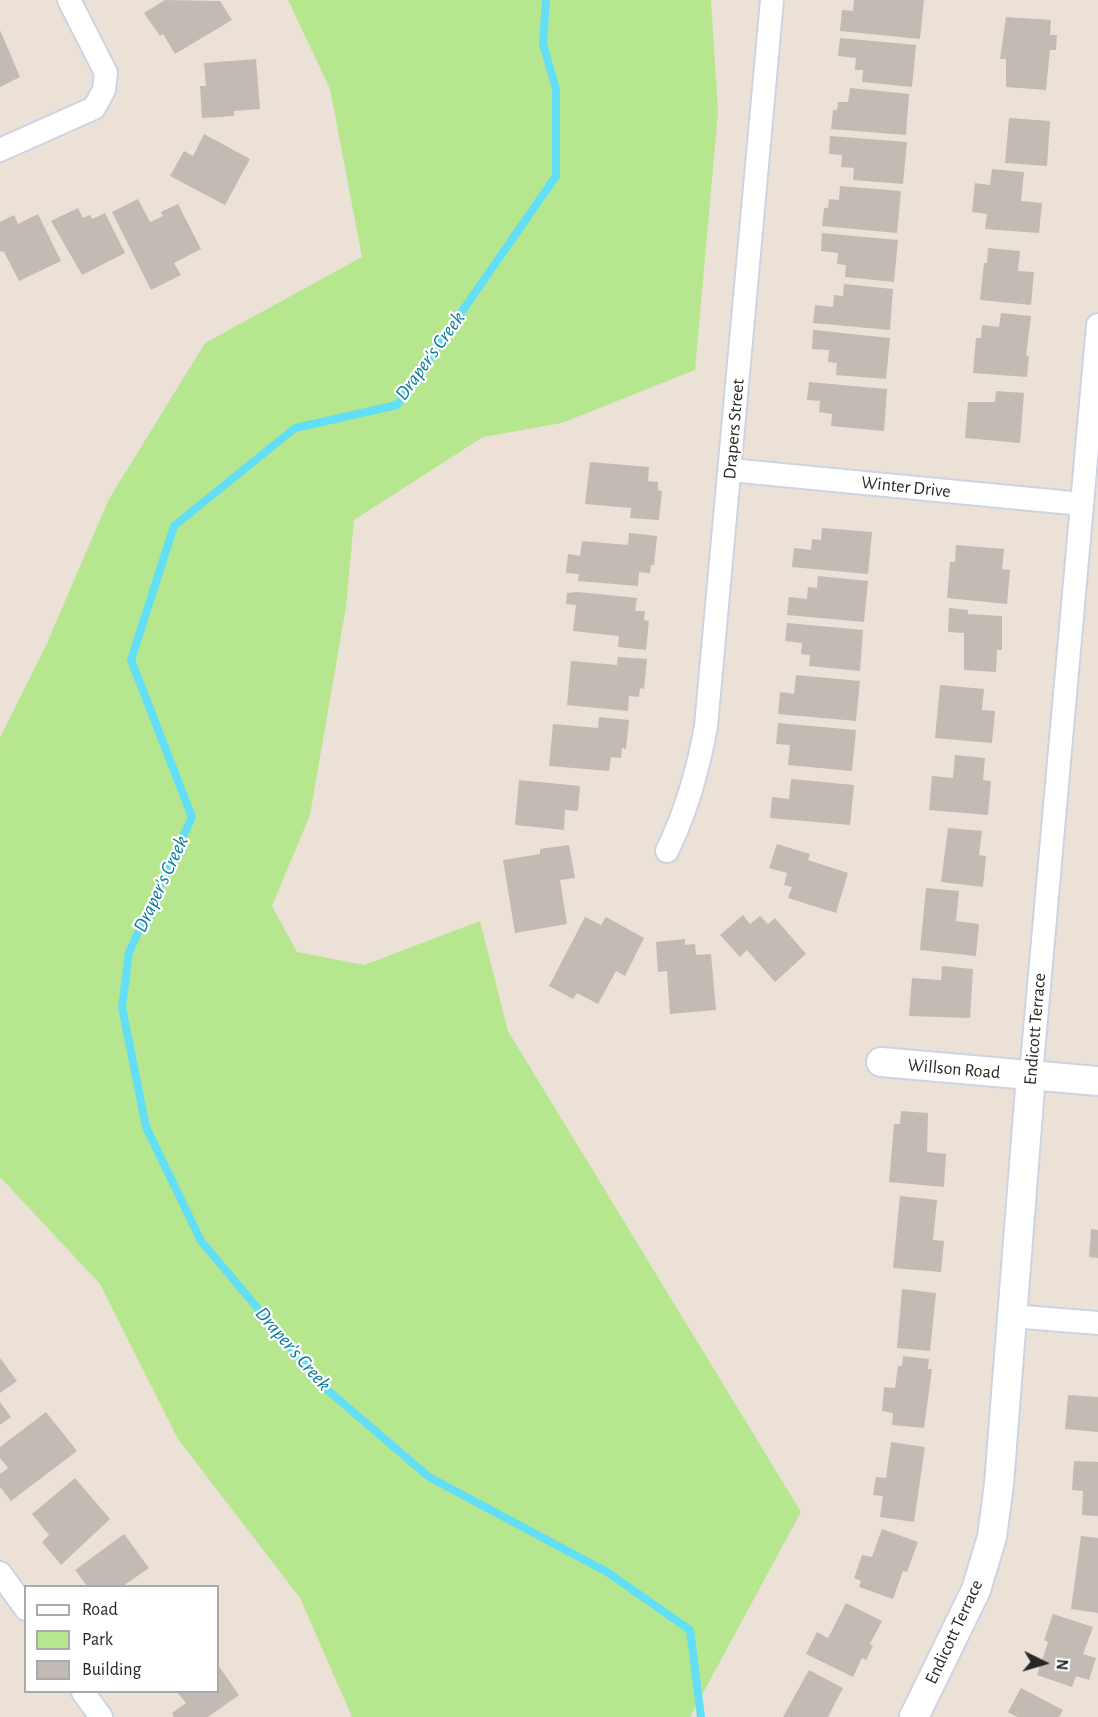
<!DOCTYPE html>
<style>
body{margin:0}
#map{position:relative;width:1098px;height:1717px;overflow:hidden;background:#ebe1d7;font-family:"Alegreya Sans",sans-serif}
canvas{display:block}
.legend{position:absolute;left:24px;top:1585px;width:195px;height:108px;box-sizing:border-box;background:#fff;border:2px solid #a9a9a9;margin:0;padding:8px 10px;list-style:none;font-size:18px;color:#272727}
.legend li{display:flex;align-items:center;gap:12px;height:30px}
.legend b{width:30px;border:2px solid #a9a9a9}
.north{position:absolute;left:1014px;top:1633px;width:60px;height:60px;-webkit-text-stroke:4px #fff;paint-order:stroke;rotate:95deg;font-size:16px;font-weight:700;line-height:24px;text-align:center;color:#272727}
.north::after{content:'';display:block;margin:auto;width:21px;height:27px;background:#272727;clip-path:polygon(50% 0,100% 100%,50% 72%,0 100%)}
</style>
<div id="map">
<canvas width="1098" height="1717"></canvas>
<ul class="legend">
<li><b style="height:8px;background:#fff"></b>Road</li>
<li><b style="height:16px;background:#b6e78f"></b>Park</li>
<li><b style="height:16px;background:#c2bbb4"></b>Building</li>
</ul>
<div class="north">N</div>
</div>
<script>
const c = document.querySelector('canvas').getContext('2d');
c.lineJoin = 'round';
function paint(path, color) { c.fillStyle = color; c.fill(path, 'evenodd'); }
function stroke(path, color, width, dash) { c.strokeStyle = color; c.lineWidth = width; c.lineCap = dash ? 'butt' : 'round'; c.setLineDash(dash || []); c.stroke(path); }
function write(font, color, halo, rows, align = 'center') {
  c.font = font + ' "Alegreya Sans",sans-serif'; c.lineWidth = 4.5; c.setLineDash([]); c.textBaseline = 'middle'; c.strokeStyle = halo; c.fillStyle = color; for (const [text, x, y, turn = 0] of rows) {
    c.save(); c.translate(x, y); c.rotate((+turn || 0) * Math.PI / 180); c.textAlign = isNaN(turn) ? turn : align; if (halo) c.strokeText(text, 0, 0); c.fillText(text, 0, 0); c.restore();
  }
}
const green = new Path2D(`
 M288,0h423l7,112 -23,258 -133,53 -79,14 -129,83 -8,87 -36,208 -38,91 25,46 67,13 116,-44 28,110 293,481 -111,205h-338l-52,-119 -122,-159 -78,-155 -100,-107v-439l47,-95 62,-144 96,-156 157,-86 -32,-168z`);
const stream = new Path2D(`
 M546,0l-3,44 13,45v87l-159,229 -102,23 -121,98 -43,134 61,157 -63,135 -7,55 24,120 55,114 123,146 105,90 178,95 83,58 11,87`);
const building = new Path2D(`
 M165,0l55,1 12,19 -57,34 -12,-20 -3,2 -16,-23z
 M854,0h70l-4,39 -80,-8 2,-21 11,1z
 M1006,17l45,3 -1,15h7l-1,15h-6l-4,40 -40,-3v-28h-6z
 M0,30l20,47 -20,10z
 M840,38l76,7 -4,42 -50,-5 1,-12h-8l1,-12 -18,-2z
 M256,59l4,50 -26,2v5l-32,2 -2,-32h6l-2,-23z
 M850,88l59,6 -3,41 -75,-6 2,-19h4l1,-8h10z
 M1009,118l41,3 -3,45 -42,-3z
 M204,134l46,25 -25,46 -55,-29 14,-25 9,5z
 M830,136l77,6 -4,42 -50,-4 1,-12 -13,-1 1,-12 -13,-1z
 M992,169l32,3 -3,29 21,2 -3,30 -54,-4 2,-15 -15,-2 3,-29 15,2z
 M840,186l61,5 -4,42 -75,-7 2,-18h4l1,-9 10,1z
 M138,199l12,23 13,-6 -2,-4 17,-8 23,45 -27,14 7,12 -30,15 -39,-78z
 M78,208l5,10 7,-3 2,4 13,-6 20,40 -43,22 -31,-54z
 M38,214l23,47 -42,20 -15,-29 -4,-1v-29l14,-7 4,9z
 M822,233l76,7 -4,42 -49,-5 1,-12 -9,-1 1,-11 -17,-2z
 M988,248l32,3 -2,20 16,1 -3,33 -51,-5 4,-37h3z
 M844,284l49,5 -3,41 -77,-7 2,-18 18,2 1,-12 9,1z
 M1001,313l30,3 -5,40h3l-2,21 -54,-4 3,-35h5l1,-13 17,2z
 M813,330l77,8 -4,41 -50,-4 1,-12 -9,-1 1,-12 -17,-1z
 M809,382l78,7 -3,42 -53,-5 1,-12 -13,-2 1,-11 -13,-1z
 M996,391l28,2 -4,50 -55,-5 3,-36h27z
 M590,462l59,5 -1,14 10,1v8l4,1 -3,29 -29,-2 1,-10 -46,-4z
 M822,528l50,4 -4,42 -76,-7 2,-19 17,2 1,-11 9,1z
 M629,533l28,3 -3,29h-3l-1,8 -11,-1 -1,14 -60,-5 1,-7 -13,-1 2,-19 12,2 2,-15 46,4z
 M956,545l48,4 -2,20 8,1 -3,34 -60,-6 3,-36h5z
 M818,576l50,5 -4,41 -77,-7 2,-18 18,2 1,-12 9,1z
 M578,592l59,6 -2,13h10l-1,9 5,1 -3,29 -28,-3 1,-11 -46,-5 3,-26 -10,-1 1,-11z
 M949,608l19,2v4l34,2v34h-5l-1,22 -32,-2v-37l-16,-1z
 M787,623l76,7 -3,41 -51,-5 1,-11 -9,-1 1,-11 -17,-2z
 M618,657l29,2 -3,30 -4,-1 -1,9 -10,-1 -1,15 -61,-6 4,-44 46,4z
 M796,675l64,6 -4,40 -78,-7 2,-22 14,2z
 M940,685l44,4 -2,21 13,1 -3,32 -57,-5z
 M599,717l30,3 -3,29 -4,-1 -1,10 -10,-1 -2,14 -60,-5 4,-42 45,4z
 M778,723l78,7 -4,41 -64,-6 2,-20 -14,-1z
 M955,755l30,3 -2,22 8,1 -3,34 -59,-5 3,-34 21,2z
 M791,779l63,6 -4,40 -80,-7 2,-21 17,2z
 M519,780l61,6 -2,25 -13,-1 -1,20 -49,-5z
 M948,828l34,3 -3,24 7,1 -3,31 -42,-5z
 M777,844l33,10 -2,6 40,13 -12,40 -48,-15 4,-11 -8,-2 3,-12 -18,-5z
 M569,845l6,33 -15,2 7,44 -52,9 -12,-73 37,-6v-5z
 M926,888l33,3 -3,30 23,3 -3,32 -56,-6z
 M743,915l7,9 10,-8 8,8 7,-6 31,36 -31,28 -28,-32 -7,7 -20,-22z
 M585,917l16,8 5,-8 38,21 -19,38 -9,-5 -18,33 -21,-11 -4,6 -24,-13z
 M685,939v6l10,-1 1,11 15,-1 5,56 -46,4 -3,-43 -9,1 -2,-30z
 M942,966l31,3 -3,49 -61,-2 3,-38 29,2z
 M901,1111l27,2 -1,39 19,2 -2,33 -55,-5 5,-58h6z
 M900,1196l37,4 -4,40 11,1 -3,31 -48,-4z
 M1091,1229l7,1v28l-9,-1z
 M902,1289l34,4 -6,58 -33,-3z
 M903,1356l26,3 -1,10h4l-8,59 -32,-3 1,-12 -11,-2 2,-24 11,1 3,-22h4z
 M0,1358l17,23 -17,12z
 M1068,1395l30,2v35l-33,-3z
 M0,1402l11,15 -11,8z
 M46,1412l31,39 -66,50 -11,-14v-13l8,-6 -8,-10v-11z
 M891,1442l34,5 -11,75 -34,-5 3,-21 -10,-1 3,-18 10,1z
 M1074,1461l24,1v54l-16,-1 1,-24 -11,-1z
 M75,1478l35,41 -49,46 -19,-23 7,-7 -17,-21z
 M882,1529l36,13 -11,30 -4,-1 -10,28 -34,-12 2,-6 -7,-3 8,-23 10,2z
 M124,1534l25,34 -26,18h-36l-12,-16z
 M1081,1536l17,2v75l-27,-4z
 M846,1603l36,18 -12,23 3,2 -7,14 -4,-2 -9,19 -47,-23 11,-22 11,6z
 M1053,1614l40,13 -10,27 13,4 -7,22 -13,-4 -4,11 -35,-12 11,-33 -4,-2z
 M218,1665l21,30 -31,22h-34l-2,-4 14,-10 -9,-11h41z
 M809,1670l34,18 -15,29h-45z
 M1021,1688l42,22 -4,7h-42l-9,-5z`);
const minor = new Path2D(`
 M0,150l94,-42 10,-18 2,-17 -37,-73
 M730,470l352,34
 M667,851c20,-41 31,-80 39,-125l66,-726
 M1031,1075l67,-750
 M1012,1316l86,7
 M0,1573l26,36
 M83,1692l18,25`);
const tertiary = new Path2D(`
 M881,1062l217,19
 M914,1717l62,-127 16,-53 7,-53 32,-409`);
const streetNames = [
 ["Drapers Street",734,429,-85],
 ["Winter Drive",906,487,6],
 ["Endicott Terrace",1035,1029,-85],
 ["Willson Road",954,1069,5],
 ["Endicott Terrace",954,1632,-65]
];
const waterNames = [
 ["Draper's Creek",430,356,-54],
 ["Draper's Creek",161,884,-65],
 ["Draper's Creek",293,1349,49]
];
paint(green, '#b6e78f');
stroke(stream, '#62def6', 8);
paint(building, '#c2bbb4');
stroke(minor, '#cdd3e2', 26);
stroke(tertiary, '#cdd3e2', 32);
stroke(minor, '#fff', 22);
stroke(tertiary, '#fff', 28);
write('18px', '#272727', '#fff', streetNames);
write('italic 20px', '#04799e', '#fff', waterNames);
</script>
